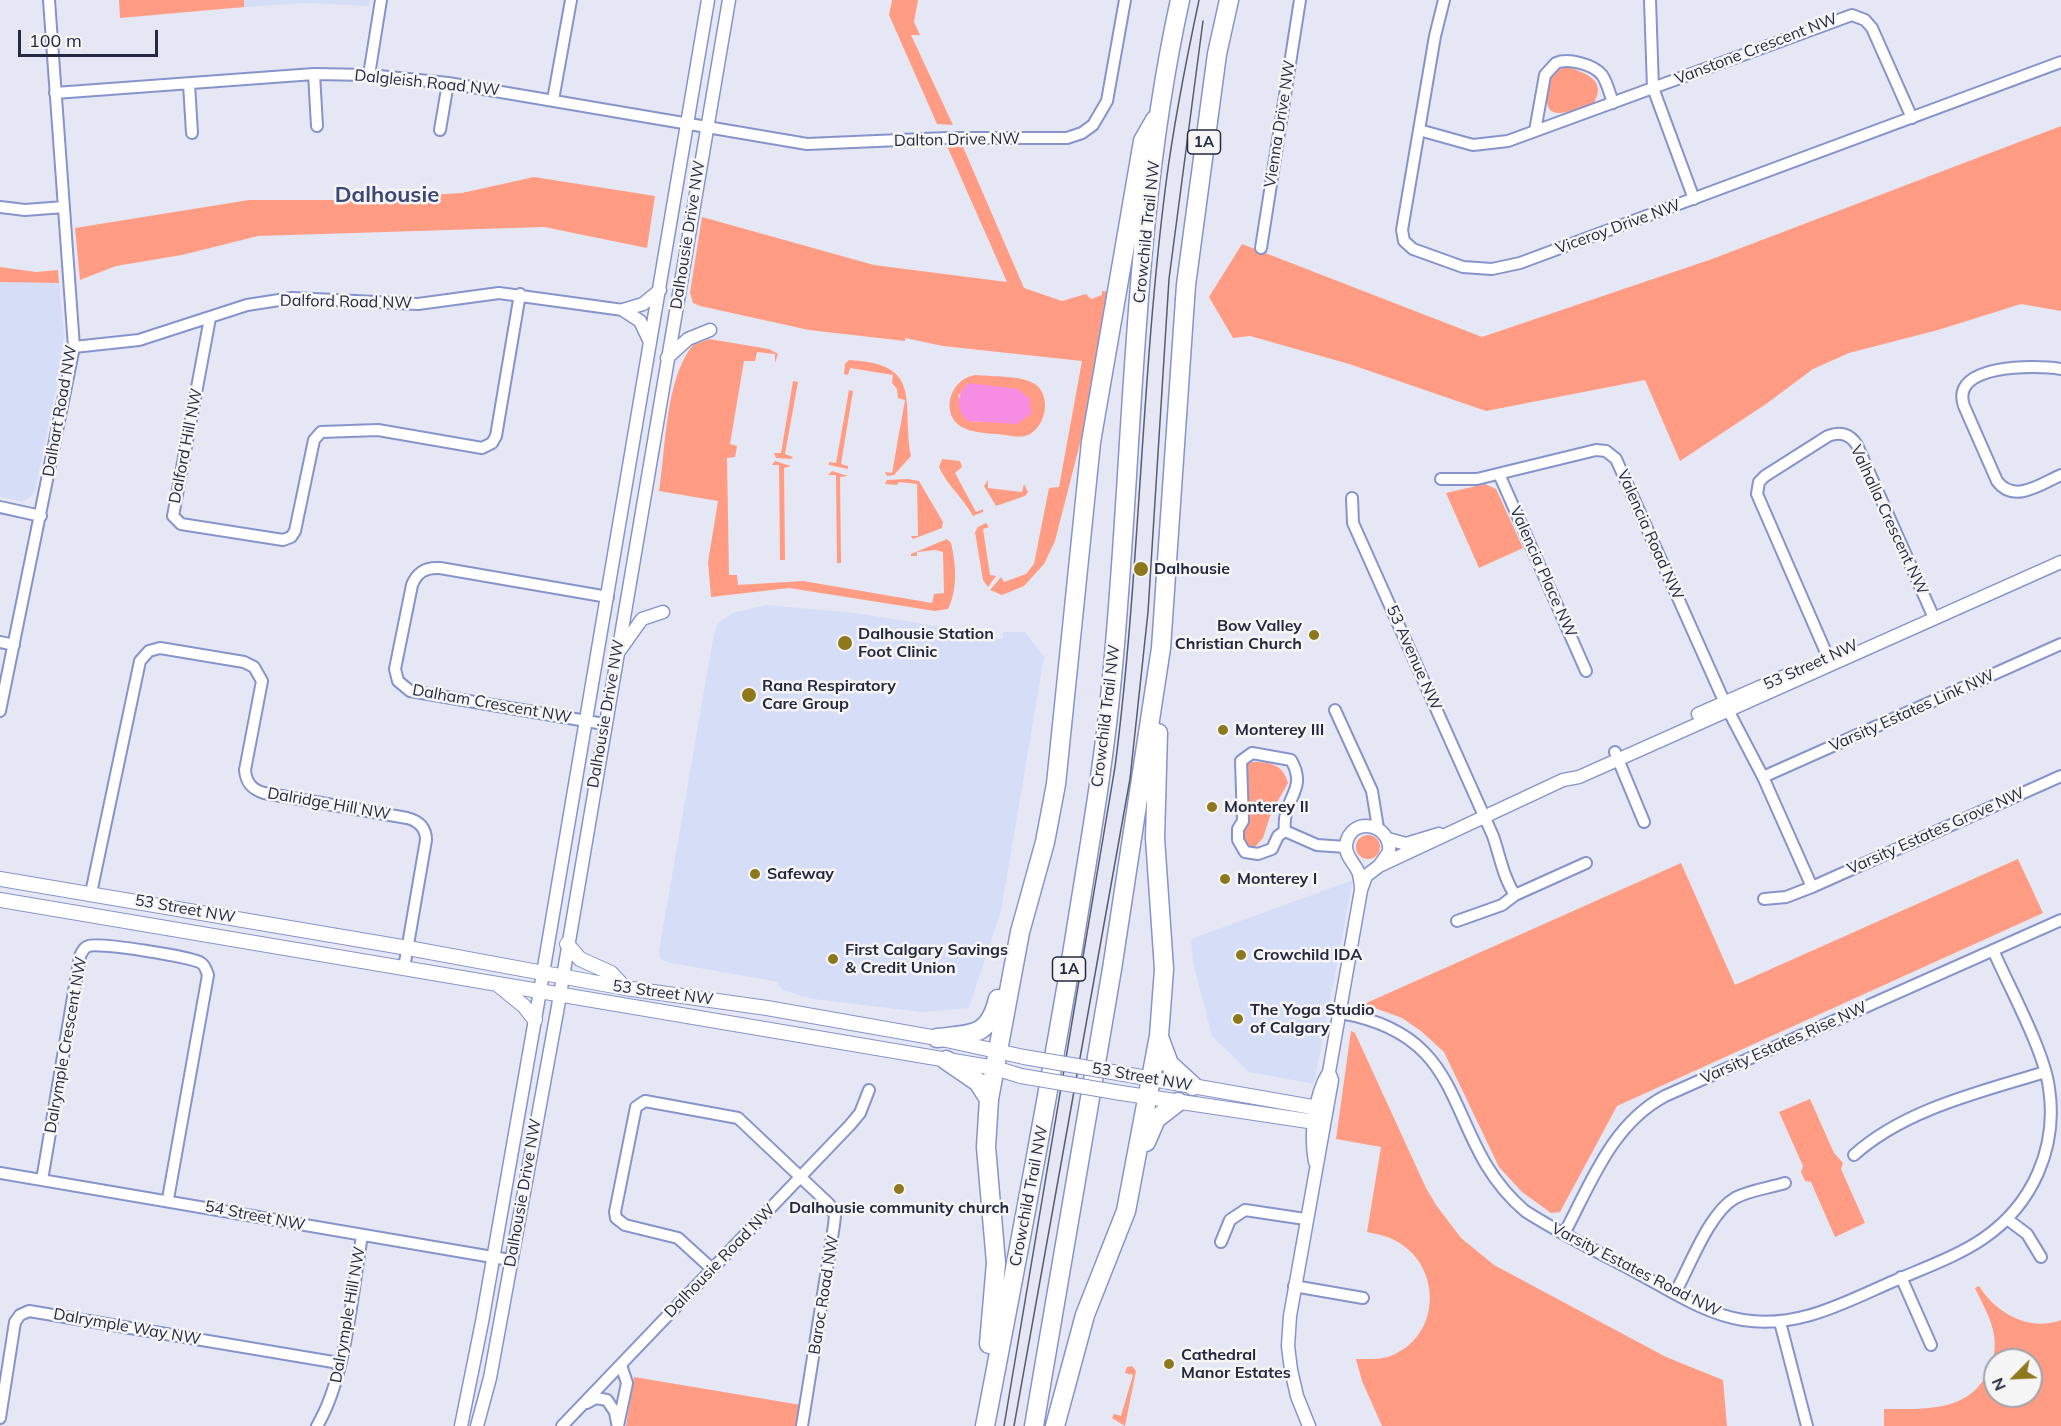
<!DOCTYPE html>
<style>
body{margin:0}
#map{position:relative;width:2061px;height:1426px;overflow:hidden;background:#e5e8f4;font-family:Mulish,sans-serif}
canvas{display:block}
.north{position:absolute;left:1983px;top:1348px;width:60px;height:60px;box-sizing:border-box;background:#f5f5f5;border:2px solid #a1a3ac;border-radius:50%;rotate:246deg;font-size:16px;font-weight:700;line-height:24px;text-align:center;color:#24293f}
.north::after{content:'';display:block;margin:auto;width:21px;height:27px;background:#8e781e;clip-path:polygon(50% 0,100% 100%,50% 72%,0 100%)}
.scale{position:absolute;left:18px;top:30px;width:140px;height:27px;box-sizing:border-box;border:3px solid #24293f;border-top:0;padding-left:8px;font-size:18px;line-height:21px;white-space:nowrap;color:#24293f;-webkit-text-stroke:4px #f5f5f5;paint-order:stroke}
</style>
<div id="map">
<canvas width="2061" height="1426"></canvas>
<div class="north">N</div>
<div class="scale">100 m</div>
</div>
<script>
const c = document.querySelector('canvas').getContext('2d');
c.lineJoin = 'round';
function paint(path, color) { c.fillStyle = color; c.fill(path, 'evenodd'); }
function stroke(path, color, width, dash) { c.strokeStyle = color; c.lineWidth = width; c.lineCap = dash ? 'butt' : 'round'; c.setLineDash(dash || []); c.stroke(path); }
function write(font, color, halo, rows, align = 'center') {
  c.font = font + ' Mulish,sans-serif'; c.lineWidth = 5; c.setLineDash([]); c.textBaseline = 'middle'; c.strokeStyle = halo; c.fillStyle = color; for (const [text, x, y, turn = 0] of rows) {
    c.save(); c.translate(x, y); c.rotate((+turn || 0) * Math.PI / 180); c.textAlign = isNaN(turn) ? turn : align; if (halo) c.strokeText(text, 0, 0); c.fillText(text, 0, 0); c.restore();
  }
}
const built = new Path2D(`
 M244,0h126l-1,6 -64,-3 -61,4z
 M0,282l59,1 5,51 -2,26 -27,131 -8,9 -6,1 -21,-4z
 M766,605l90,8 80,13 47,4 1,7 19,2v-7h22l19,25 -43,254 -32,97 -48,4 -108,-13 -31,-9 -4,-8 -112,-20 -6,-4 -1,-7 54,-312 5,-16 15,-10z
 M1353,880l-39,204 -65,-12 -37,-36 -19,-73 -2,-24z`);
const green = new Path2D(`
 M119,0h125v7l-124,11z
 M892,0h26l-4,22 6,13h-9l42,90 -16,-1 -48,-109z
 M1564,66c19,6 45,13 29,38 -37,14 -56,17 -41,-31z
 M2061,126v185l-40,-7 -83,26 -89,23 -36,16 -47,35 -86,57 -35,-81 -159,31 -137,-47 -99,-28 -17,2 -24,-41 33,-53 240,93 230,-78z
 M947,146l16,1 61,141 38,13 24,-7 5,5 11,-4v-4l8,1 -22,120 -33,129 -11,23 -20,22 -22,9 -12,-5 11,-13 3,5 22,-8 8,-10 15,-76 10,-1 23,-126 -139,-15 -38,-8v3l-96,-11 -109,-24 -7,-3 -3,-10 12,-76 172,48 133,17z
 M534,177l121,19 -8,52 -103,-21 -286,9 -76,19 -66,11 -36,14 -5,-52 174,-28h90l123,-7z
 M0,267l36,5 22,-2 1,13 -59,-1z
 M709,339l60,10 9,5 -3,9v-9l-18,-2 -2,9h-11l-14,83 7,2 -2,11 -8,1 2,117h8l1,10 65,-4 129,22 2,-9 10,-1 -1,-41 -8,-2 -18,2v4h-6v-2l36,-15 4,4c5,21 7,46 -3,66l-13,2 -146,-23 -78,9 -3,-35 10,-61 -59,-10c7,-43 6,-112 34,-146z
 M849,360c76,4 52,42 62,96l-17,19 -7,1 -2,-4 7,1 13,-73 -7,-2 -1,-9 -5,-6 1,-8 -43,-7 -2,7 -4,-1 1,-10z
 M976,375c17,2 44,0 59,9 17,12 11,43 -7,51 -7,3 -16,1 -23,0 -13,-2 -33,-1 -45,-9 -21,-15 -8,-49 16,-51zM968,383l20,39 -20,-1 -10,-25z
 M793,381l5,1 -13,72 8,3 -2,2 -15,-1 -2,-5h7z
 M849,390l4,1 -12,73 7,2v3l-19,-4v-3l7,1z
 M942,459l18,2 2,6 -7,6 21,39 7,-3v3l-10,4c-10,-18 -26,-31 -34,-49z
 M775,461l16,5 -7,2 1,92h-5l-1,-95h-7z
 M832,471l16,5 -8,1 1,86h-4l-1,-88h-8z
 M908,479l11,2 24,41 -1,6 -29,11 -2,-3h7l-1,-52 -18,-2 -2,3 -12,-1 2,-4z
 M988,480v8l34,4 2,-8 4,8 -3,4 -29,10 -12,-20z
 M1485,484l11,5 27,59 -44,20 -33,-75z
 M986,523l3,4 -6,2 7,46 6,1 -8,11 -5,-7 -8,-48 3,-5z
 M1252,762c18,0 31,2 36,21l-17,30 -8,25 -9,10 -13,-5 4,-77z
 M1356 847a12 12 0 1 1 24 0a12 12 0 1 1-24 0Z
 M2018,859l25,54 -426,193 -57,106 -9,1 -29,-21 -23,-25 -55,-115 -23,-21 -19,-13 -38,-14 317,-141 54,122z
 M1351,1031l4,2 71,155 10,17 25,33 33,27 172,92 57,23 4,46h-345l-20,-45 -6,-22c13,0 25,1 37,-4 50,-22 48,-92 1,-115 -7,-4 -18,-6 -27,-8l14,-85 -45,-8z
 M1810,1099l24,54 9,10 -2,6 24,54 -30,14 -24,-55 -6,-1 -4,-9 2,-6 -24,-54z
 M1979,1286c17,27 50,46 82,34v106h-177v-17c39,0 86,4 105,-39 5,-11 7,-22 5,-35 -3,-17 -12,-32 -19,-47zM1995,1360h36v36h-36z
 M1132,1366l4,5 -11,55 -13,-8 2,-4 7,2 12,-41 -8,-2 2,-6z
 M634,1377l167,28 -3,21h-172z`);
const water = new Path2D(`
 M968,383l50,6 12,10 1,15 -14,10 -49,-3c-13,-10 -12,-27 0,-38z`);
const minor = new Path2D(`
 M1444,0l-9,36 -33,194 2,11 9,8 50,18 29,2 28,-6 541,-201
 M1650,0l3,88 41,111
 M314,74l3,52
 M369,75l12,-75
 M189,84l3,49
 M55,93l259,-19 55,1 79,8 359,61 140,-6h120l15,-5 11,-8 14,-24 18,-101
 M553,100l18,-100
 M440,130l8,-47
 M1419,130l54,15 35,-4 344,-126 13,5 7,8 40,90
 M1535,131l10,-56 11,-12c12,-5 37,1 46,12 5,7 8,19 11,28
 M0,207l25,3 39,-3
 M1261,248l39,-248
 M210,318l-37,198 8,8 102,16 8,-3 4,-6 19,-91 7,-8 57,-2 104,18 10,-5 4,-7 24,-142
 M74,347l65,-7 108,-35 45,-7 126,6 81,-11 124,17
 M2061,369c-24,-4 -112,-6 -97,37l33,75c17,23 44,3 64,-6
 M1499,474l87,197
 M1441,479h36l119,-29 10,1 10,8 112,251 35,67 49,110 249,-111
 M1352,498l1,25 140,313c7,20 10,41 22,59
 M0,507l41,9
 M0,642l14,3
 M1831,664l-74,-170 2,-12 6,-6 63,-40c12,-5 22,-2 29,9l77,173
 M1335,710l37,81 6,37
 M0,711l74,-364 -25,-347
 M604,724l-194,-33 -12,-10 -3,-12 17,-84c5,-13 14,-18 28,-17l168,29
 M1615,752l29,70
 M1252,753l39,7c18,31 -10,38 -6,71l-7,5 -6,13 -14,5 -13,-2 -7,-12v-11l5,-8 -2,-60z
 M1763,777l298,-133
 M1285,831l32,14 29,2
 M91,893l49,-232 9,-10 11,-3 84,14 10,5 8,14 -17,89c1,12 6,19 19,23l143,25c12,3 19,10 19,22l-22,128
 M1764,899l22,-2 26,-10
 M1457,921l45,-16 13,-10 71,-32
 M1341,1013c136,24 99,126 184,198 34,22 71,40 107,59 36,19 72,44 111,50 56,9 102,-18 151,-39 30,-13 64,-25 90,-43 49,-34 74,-91 65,-150 -5,-38 -40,-101 -56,-138
 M1854,1155c51,-46 127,-63 191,-83
 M0,1173l510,87
 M42,1180l38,-224c2,-4 4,-9 9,-10 9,-4 104,11 112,17 4,2 5,7 7,12l-40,224
 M2007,1219l20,15 14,23
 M1564,1234c27,-51 48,-110 101,-138l396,-176
 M1221,1242l9,-22 15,-10 60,9
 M712,1269l-34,-31 -53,-13 -9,-7 -1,-6 21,-105 9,-6 93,17 91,86 6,12 -1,9 -32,201
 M1901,1277l30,68
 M1294,1286l69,12
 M1675,1293c15,-27 34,-80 60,-95 15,-8 34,-10 50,-15
 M1780,1322l27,104
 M587,1403l9,-5 11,2 8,12 2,11
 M0,1418l15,-96 5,-7 9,-4 310,52
 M317,1426c29,-48 35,-133 45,-190
 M562,1426l288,-301 10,-12 9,-23
 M618,1426l9,-43 -6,-18`);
const tertiary = new Path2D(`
 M623,310l17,11 10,21
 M623,310l20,-6 17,-14
 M667,358l21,-19 22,-9
 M620,650l22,-31 21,-7
 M1698,714l89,-39
 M1388,839l18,5 33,-10
 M1361,888c0,-4 -1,-9 -2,-14 -3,-10 -14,-17 -13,-29 4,-30 46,-22 43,7l-10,14
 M1315,1162c-5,-27 -1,-66 14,-90l32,-182 5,-14 13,-10 184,-86 16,-3 482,-215
 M461,1426l21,-104 58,-331 168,-991
 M477,1426l13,-48 67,-366 172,-1012
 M1309,1426l-12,-30 -6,-26 -3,-24 2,-30 42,-236 -2,-5`);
const secondary = new Path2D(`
 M0,879l408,69 217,40 142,20 170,30 87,19
 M0,900l995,168 26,8
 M567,944l13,15 31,14 14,15
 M497,984l27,22 11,14
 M1124,1074l194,34
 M1121,1093l194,29`);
const motorway = new Path2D(`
 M1159,1037l10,27 24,22
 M937,1038c35,-4 52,-1 61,-39
 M946,1060l32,22 11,17
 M1146,1142l10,-23 22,-17
 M989,1344l7,-81 -10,-116 3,-48 31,-167 25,-90 11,-58 35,-342 52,-301 12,-21
 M985,1426c31,-161 62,-322 89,-484 14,-88 30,-177 38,-265 22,-226 19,-455 68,-677
 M1034,1426l78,-457 49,-321 25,-363 31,-231 12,-54
 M1055,1426l30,-111 41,-104 33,-175 5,-67 -9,-131 3,-105`);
const tram = new Path2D(`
 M1004,1426l111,-659c25,-194 26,-390 51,-584 8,-61 20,-122 33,-183
 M1014,1426l116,-647 18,-167 21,-333 34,-258`);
const secondaryBridge = new Path2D(`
 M1024,1057l100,17
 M1021,1076l100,17`);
const markers = [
 [1141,569,8,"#8e781e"],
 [1314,635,6,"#8e781e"],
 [845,643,8,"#8e781e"],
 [749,695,8,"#8e781e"],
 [1223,730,6,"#8e781e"],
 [1212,807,6,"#8e781e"],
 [755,874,6,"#8e781e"],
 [1225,879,6,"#8e781e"],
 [1241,955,6,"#8e781e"],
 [833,959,6,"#8e781e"],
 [1238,1019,6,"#8e781e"],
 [899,1189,6,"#8e781e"],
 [1169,1364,6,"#8e781e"]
];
const shields = [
 [1204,142,33],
 [1069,969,33]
];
const shieldNames = [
 ["1A",1204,142],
 ["1A",1069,969]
];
const streetNames = [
 ["Vanstone Crescent NW",1756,49,-21],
 ["Dalgleish Road NW",427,83,6],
 ["Vienna Drive NW",1280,124,-81],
 ["Dalton Drive NW",957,140,-1],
 ["Viceroy Drive NW",1618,227,-20],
 ["Crowchild Trail NW",1147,232,-84],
 ["Dalhousie Drive NW",688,235,-81],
 ["Dalford Road NW",346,302,1],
 ["Dalhart Road NW",60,411,-80],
 ["Dalford Hill NW",186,446,-79],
 ["Valhalla Crescent NW",1889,520,65],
 ["Valencia Road NW",1650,535,66],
 ["Valencia Place NW",1543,572,66],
 ["53 Avenue NW",1414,658,66],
 ["53 Street NW",1811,665,-24],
 ["Dalham Crescent NW",492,704,10],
 ["Varsity Estates Link NW",1912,711,-24],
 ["Dalhousie Drive NW",606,714,-80],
 ["Crowchild Trail NW",1106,716,-83],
 ["Dalridge Hill NW",329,804,10],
 ["Varsity Estates Grove NW",1936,831,-24],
 ["53 Street NW",185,909,10],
 ["53 Street NW",663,993,8],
 ["Varsity Estates Rise NW",1784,1043,-24],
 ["Dalrymple Crescent NW",66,1045,-80],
 ["53 Street NW",1142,1077,10],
 ["Dalhousie Drive NW",523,1193,-80],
 ["Crowchild Trail NW",1029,1196,-79],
 ["54 Street NW",255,1216,11],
 ["Dalhousie Road NW",720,1261,-46],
 ["Varsity Estates Road NW",1636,1270,27],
 ["Baroc Road NW",824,1295,-81],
 ["Dalrymple Hill NW",348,1315,-80],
 ["Dalrymple Way NW",127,1327,10]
];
const poiNames = [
 ["Dalhousie",1154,569],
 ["Bow Valley",1302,626,"right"],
 ["Christian Church",1302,644,"right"],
 ["Dalhousie Station",858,634],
 ["Foot Clinic",858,652],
 ["Rana Respiratory",762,686],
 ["Care Group",762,704],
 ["Monterey III",1235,730],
 ["Monterey II",1224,807],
 ["Safeway",767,874],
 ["Monterey I",1237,879],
 ["First Calgary Savings",845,950],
 ["& Credit Union",845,968],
 ["Crowchild IDA",1253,955],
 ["The Yoga Studio",1250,1010],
 ["of Calgary",1250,1028],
 ["Dalhousie community church",899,1208,"center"],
 ["Cathedral",1181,1355],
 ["Manor Estates",1181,1373]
];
const districtNames = [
 ["Dalhousie",387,195]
];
paint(built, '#d6ddf7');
paint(green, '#ff9c83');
paint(water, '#f78de2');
stroke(minor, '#8893cb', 14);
stroke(tertiary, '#8893cb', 15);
stroke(secondary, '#8893cb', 16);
stroke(motorway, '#8893cb', 21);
stroke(minor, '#fff', 10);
stroke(tertiary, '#fff', 12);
stroke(secondary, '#fff', 14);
stroke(motorway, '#fff', 18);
stroke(tram, '#575c6f', 1.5);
stroke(secondaryBridge, '#8893cb', 16, []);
stroke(secondaryBridge, '#fff', 14);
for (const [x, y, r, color] of markers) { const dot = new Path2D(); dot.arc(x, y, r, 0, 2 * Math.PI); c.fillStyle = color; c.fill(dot); stroke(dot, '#f5f5f5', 2); }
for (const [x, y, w] of shields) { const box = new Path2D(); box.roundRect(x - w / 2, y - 12, w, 24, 4.5); c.fillStyle = '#f5f5f5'; c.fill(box); stroke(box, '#24293f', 1.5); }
write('bold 15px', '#24293f', null, shieldNames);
write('16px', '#24293f', '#f5f5f5', streetNames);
write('bold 16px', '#24293f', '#f5f5f5', poiNames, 'left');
write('bold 22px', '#3e4678', '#f5f5f5', districtNames);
</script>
